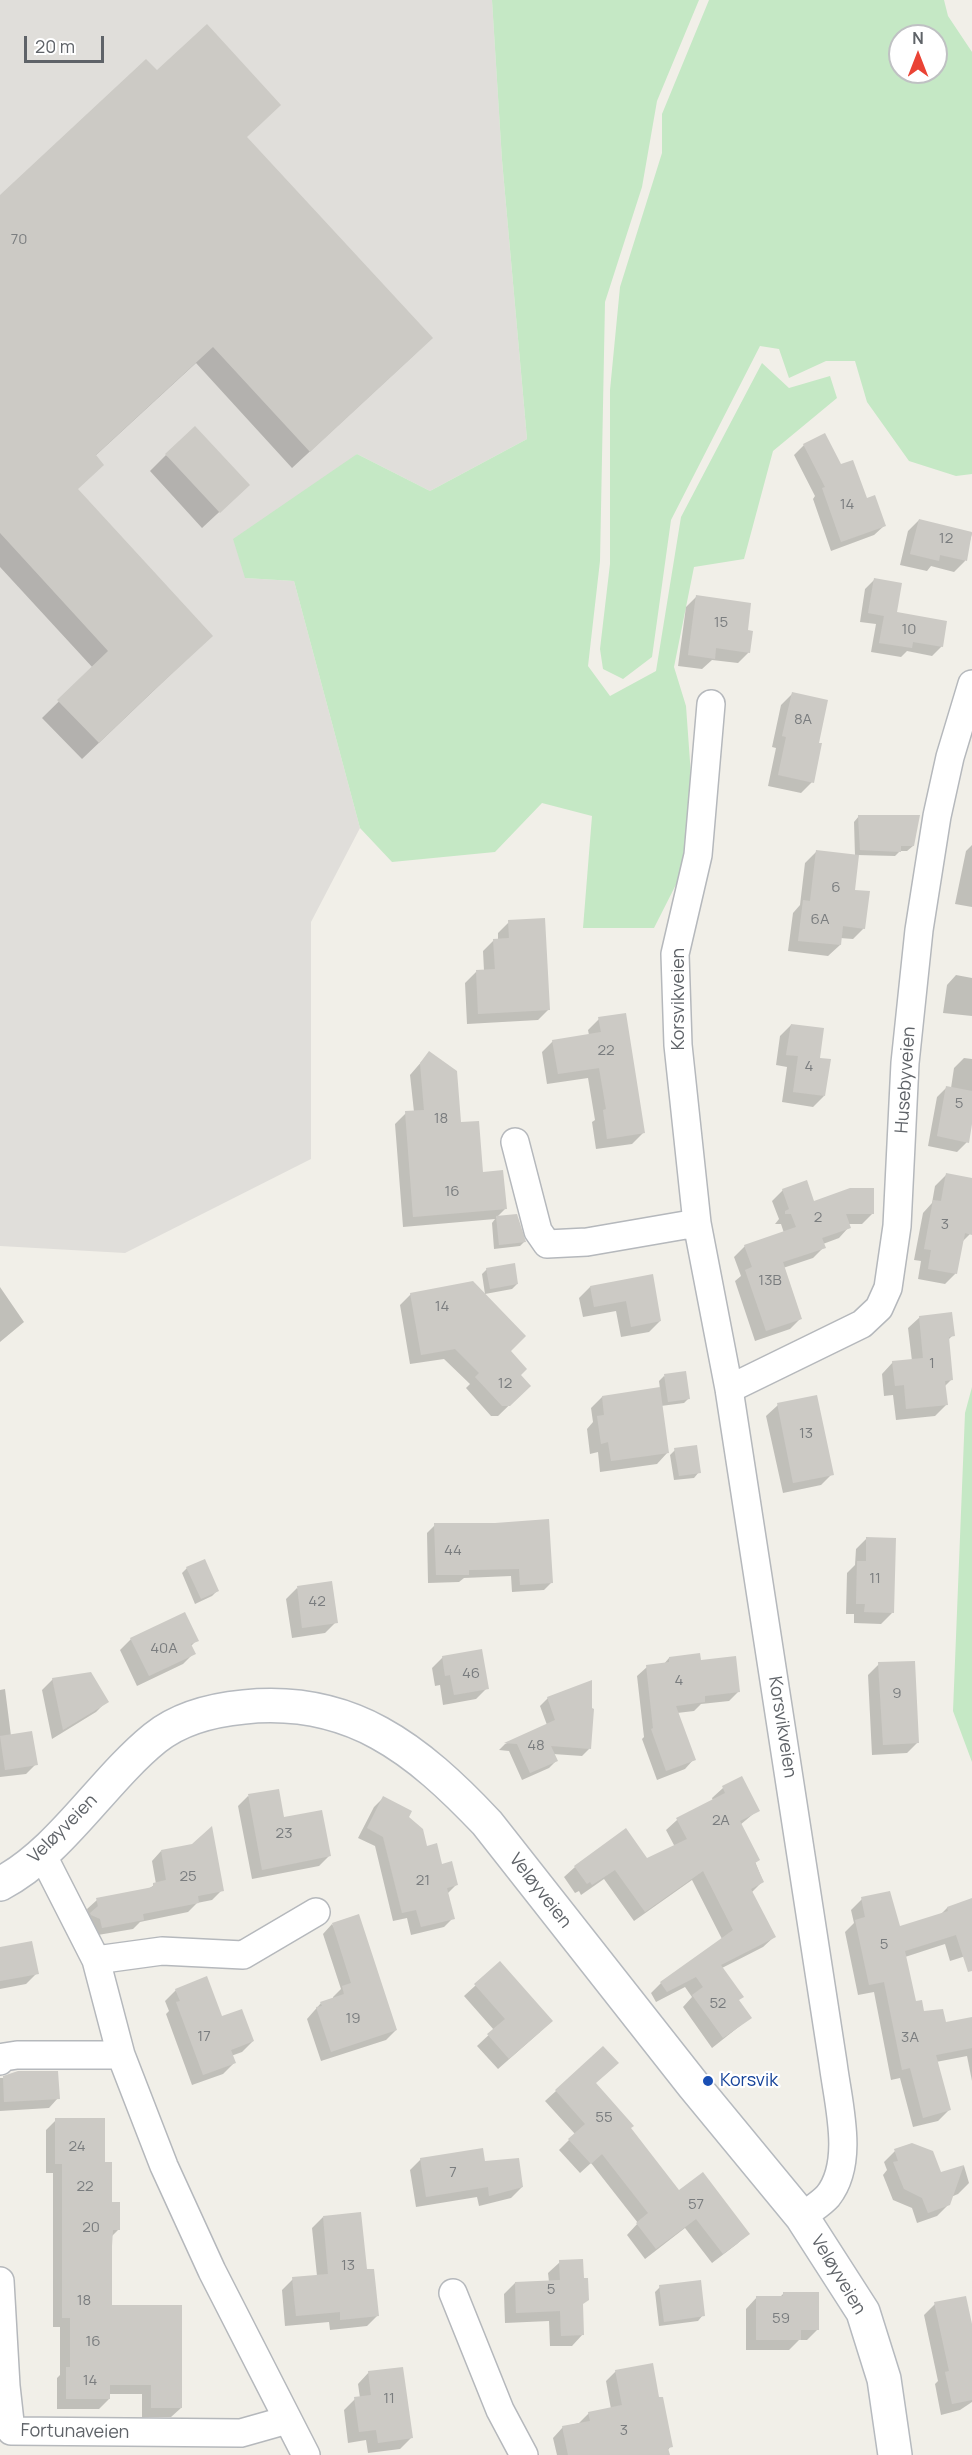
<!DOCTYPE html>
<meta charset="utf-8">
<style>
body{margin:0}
#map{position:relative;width:972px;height:2455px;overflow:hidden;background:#f1efe8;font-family:Manrope,sans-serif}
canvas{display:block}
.north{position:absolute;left:888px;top:24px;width:60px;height:60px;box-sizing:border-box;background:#fff;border:2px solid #bfc1c3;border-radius:50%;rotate:0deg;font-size:16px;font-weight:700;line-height:24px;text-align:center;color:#5f6368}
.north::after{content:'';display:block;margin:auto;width:21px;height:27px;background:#ea4335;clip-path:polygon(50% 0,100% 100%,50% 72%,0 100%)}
.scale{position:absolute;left:24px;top:36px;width:80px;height:27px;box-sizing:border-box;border:3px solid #5f6368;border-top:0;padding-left:8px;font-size:18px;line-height:21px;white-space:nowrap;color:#5f6368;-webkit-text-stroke:4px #fff;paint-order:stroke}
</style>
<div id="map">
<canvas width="972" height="2455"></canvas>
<div class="north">N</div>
<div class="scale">20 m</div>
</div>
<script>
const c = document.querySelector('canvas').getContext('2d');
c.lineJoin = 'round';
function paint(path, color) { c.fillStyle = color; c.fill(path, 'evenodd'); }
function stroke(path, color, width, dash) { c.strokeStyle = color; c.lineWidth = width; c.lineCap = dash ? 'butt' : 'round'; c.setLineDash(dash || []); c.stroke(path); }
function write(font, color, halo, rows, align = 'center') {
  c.font = font + ' Manrope,sans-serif'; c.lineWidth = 4.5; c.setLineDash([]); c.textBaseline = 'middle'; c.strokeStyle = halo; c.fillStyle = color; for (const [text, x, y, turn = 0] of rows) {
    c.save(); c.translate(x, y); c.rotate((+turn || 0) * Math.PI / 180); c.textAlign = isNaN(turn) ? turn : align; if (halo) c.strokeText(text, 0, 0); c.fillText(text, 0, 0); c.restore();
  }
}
const industrial = new Path2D(`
 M0,0h492l10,160 25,279 -97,52 -73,-37 -112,124 49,3 66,247 -49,94v237l-186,94 -125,-7z`);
const green = new Path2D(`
 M492,0h207l-42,101 -15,86 -37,115 -5,259 -12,105 22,30 46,-25 25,-154 81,-154 27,25 41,-12 7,22 -64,53 -29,108 -50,8 -20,100 12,39 10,139 -42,83h-71l9,-112 -50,-13 -47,49 -103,10 -32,-34 -66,-247 -49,-3 -12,-39 124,-85 73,37 97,-52 -25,-279z
 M709,0h235l4,16 24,36v422l-16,2 -47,-15 -42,-59 -12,-41h-29l-37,17 -10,-29 -19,-3 -89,174 -19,137 -29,22 -20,-10 -3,-20 10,-85v-174l10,-103 42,-134v-39zM900,36h36v36h-36z
 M972,1387v375l-19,-51 12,-298z`);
const shadow = new Path2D(`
 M157,73l89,65 169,216 -123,114 -96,-105 -101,93 -19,34 135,146 -129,123 -40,-41 51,-50 -93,-101v-370z
 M804,445l37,21 43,60 -10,9 -43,16 -18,-52 2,-3 -21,-41z
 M166,455l65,46 -29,27 -52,-57z
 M919,520l53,13 -7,28 -11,11 -23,-6 -4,5 -27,-6 8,-34z
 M874,580l21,33 47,33 -10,10 -25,-5 -6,6 -30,-5 5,-28 -16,-2 5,-33z
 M697,596l49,35 3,21 -11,11 -26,-3 -10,9 -24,-3 8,-59z
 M792,694l25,50 -5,38 -11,11 -33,-7 8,-38 -4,-1 9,-42z
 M859,816l54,30 -6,5h-7l-5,5 -38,-1 -4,36 11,37 -11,11 -13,-1v7l-12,11 -40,-5 5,-38 7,-8 5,-42 11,-11 39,4 -1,-34z
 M972,845v62l-17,-3 11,-53z
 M509,922l40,87 -11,11 -71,4 -2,-41 11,-11 8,-1 -1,-20 11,-11h4v-7z
 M956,975l16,3v38l-29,-3 4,-28z
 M599,1019l44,114 -11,11 -36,5 -4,-27 3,-2 -7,-42 -41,6 -5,-32 11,-11 36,-6 -1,-5z
 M791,1025l27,34 6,37 -11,11 -31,-5 5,-35 -11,-2 4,-29z
 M429,1053l53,120 23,36 -9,9 20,-2 9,25 -5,5 -26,3 -2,-26 3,-4 -92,8 -8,-103 11,-11 8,-1 -4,-37z
 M964,1058l8,1v61l-5,22 -10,10 -29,-6 9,-49 10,-10 4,1 3,-20z
 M946,1175l26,4v42l-2,13 -8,8 -6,31 -11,11 -27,-5 3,-18 -7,-1 9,-47 9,-10 3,-17z
 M783,1190l30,13 60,10 -11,11h-14l1,3 -10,11 -16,6 1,3 -11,11 -30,10 18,50 -11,11 -35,12 -20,-60 6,-5 -7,-19 11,-11 39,-13 -3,-9h-6l4,-5 -7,-18z
 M487,1269l30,15 -5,5 -27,5 -3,-20z
 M652,1276l8,45 -11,11 -28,5 -5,-26 -33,6 -4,-19 11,-11z
 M0,1287l24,35 -24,20z
 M411,1294l108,81 10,11 -31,30h-7l-25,-28 4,-4 -26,-25 -34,5 -10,-59z
 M920,1317l33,18 -5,5 4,39 -8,8 2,18 -11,11 -39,4 -3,-25 -9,1 -2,-22 11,-12 19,-1 -4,-33z
 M664,1376l25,22 -5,5 -23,3 7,46 -11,12 -57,8 -2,-20 -8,2 -3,-25 6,-7 -2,-14 11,-11 58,-8 -1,-8z
 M778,1405l54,69 -11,11 -38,8 -17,-77z
 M675,1450l24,22 -5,6 -20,2 -4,-25z
 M435,1525h60l57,57 -8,8 -32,2 -1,-16 -47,2 -5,4 -31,1 -1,-50z
 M867,1538l25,75 -11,11 -27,-1v-9h-8l1,-41 8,-8 1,-16z
 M187,1568l30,23 -5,5 -17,8 -13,-31z
 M297,1588l39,34 -11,11 -33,5 -6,-39z
 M131,1639l66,1 -6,6 3,7 -11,11 -46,22 -17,-36z
 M443,1657l44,31 -11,11 -33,6 -3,-20 -5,1 -3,-18z
 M669,1658l30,4 39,30 -9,9 -28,3 -7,7 -17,2 17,46 -9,10 -28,11 -15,-41 2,-2 -7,-61 10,-9 16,-2z
 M879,1664l39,78 -11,11 -35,2 -4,-80z
 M53,1679l54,22 -11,11 -44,27 -10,-49z
 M5,1689l6,47 25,28 -10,10 -26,3v-87z
 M548,1698l42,50 -8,8 -29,-2 3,7 -7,7 -27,12 -13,-29 -10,-1 6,-6 42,-19 -7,-19z
 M741,1778l17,32 -18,15 23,56 -12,12 23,44 -11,10 -41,21 16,33 12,17 -38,30 -29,-41 9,-10 -7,-10 -29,15 -5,-9 10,-10 61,-44 -30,-59 -58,41 -30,-42 -23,16 -2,-4 -4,2 -11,-16 11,-10 72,-7 28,-13 -9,-17 11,-10 36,-19 -1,-3 11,-10z
 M248,1796l35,23 46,37 -10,10 -67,13 -14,-73z
 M383,1798l24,19 19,31 31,36 -10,10 6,24 -9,9 -33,8 -4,-17 -14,3 -18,-75 -17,-8 16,-31z
 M161,1851l61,39 -10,10 -15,3 -9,9 -48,10 -7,7 -41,7 -5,-27 10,-9 51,-11 8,-5 -4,-23z
 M862,1899l37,29 42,-14 6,-6 25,-8v54l-22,7 -5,-17 -40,13 10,46 8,10 21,10 28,-4v62l-5,-25 -31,6 13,48 -11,11 -25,6 -13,-49 -9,2 -17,-88 -16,3 -13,-63 9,-9 -3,-13z
 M332,1924l64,106 -10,10 -65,21 -14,-42 14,-16 12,-4v-2l8,-8 -18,-55z
 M0,1949l37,24 -11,11 -26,5z
 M500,1963l40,69 -42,37 -21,-23 17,-16 -30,-34z
 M176,1990l77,51 -11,11 -11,4 3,7 -11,11 -31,11 -26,-71 3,-3 -4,-10z
 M0,2078h4l54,20 -9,10 -49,3z
 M594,2084l85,108 69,42 -11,10 -25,19 -27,-35 -40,31 -18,-24 11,-12 -47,-60 -11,10 -21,-23 16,-16 -30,-33 11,-10z
 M56,2120l47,44 7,40 8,26 -7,7 -1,70 71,101 -10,9h-29v-23h-33v5l-10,10h-42v-31l3,-3v-48h-7v-154h-7v-43z
 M895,2151l45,23 24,-8 5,17 -11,11 -7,3 -2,7 -12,12 -20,7 -5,-15 -19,-8 -10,-25 4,-5 -3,-8z
 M421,2159l63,4 38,24 -11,11 -32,8 -2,-9 -61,10 -6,-37z
 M323,2217l42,54 13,44 -11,11 -37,4 -1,-8 -44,4 -3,-36 11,-11 24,-3 -5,-48z
 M560,2262l21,43 2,29 -11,12h-22l-1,-25 -44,2 -1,-29 11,-11 34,-1 -1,-9z
 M660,2287l43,28 -5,6 -39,5 -4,-34z
 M784,2293l34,36 -11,11h-8l-10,10h-43v-41l11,-12h23z
 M935,2304l37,28v70l-12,8 -19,5 -6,-31 3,-3 -14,-66z
 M616,2371l42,28 13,47 -4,5 1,4h-111l-4,-17 10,-11 16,-4 10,-10 22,-4 -5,-28z
 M369,2372l42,66 -11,11 -32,4 -2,-13 -18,3 -4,-33 11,-11 5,-1 -2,-14z`);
const building = new Path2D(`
 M207,24l74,81 -34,32 186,201 -123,114 -97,-105 -117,108 8,10 -26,24 135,147 -64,59 -50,48 -42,-43 51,-49 -108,-118v-338l146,-136 11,11z
 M195,426l55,59 -30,28 -55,-59z
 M825,433l16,31 12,-4 14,38 8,-3 11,31 -45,16 -19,-54 3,-1 -22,-43z
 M919,519l53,13 -5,29 -27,-6 -1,6 -29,-7z
 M874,578l28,5 -5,29 50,9 -4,26 -30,-5 -1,6 -33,-5 5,-27 -16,-3z
 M696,595l55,8 -3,27 5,1 -3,22 -34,-5 -1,11 -27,-4z
 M792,692l36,8 -9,43h3l-8,40 -36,-8 8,-38 -4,-1z
 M858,815h62l-6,31h-13v6l-41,-2z
 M816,850l43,5 -4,35 15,1 -5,38 -22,-3 -2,19 -43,-4 5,-41 7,1z
 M545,918l5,92 -72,4 -2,-44 19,-1 -2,-30 16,-1 -1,-18z
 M626,1013l19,120 -38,6 -4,-29 3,-1 -7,-41 -41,6 -6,-34 49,-8 -3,-15z
 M791,1024l33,4 -4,30 11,1 -6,37 -32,-4 5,-36 -12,-1z
 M429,1051l28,20 4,51 18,-1 4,51 20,-2 4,39 -94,8 -8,-106 19,-1 -4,-47z
 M946,1086l26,5v33l-3,19 -32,-7z
 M946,1173l26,5v57l-7,-2 -8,41 -29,-5 3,-19 -7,-1 9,-49 8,1z
 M807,1180l7,21 36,-13h24v26h-28l5,14 -29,10 4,10 -43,14 19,57 -36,12 -21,-61 7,-3 -8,-22 52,-18 -5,-13h-6v-3l4,-2 -7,-20z
 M517,1214l9,28 -27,3 -3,-29z
 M515,1263l3,21 -28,5 -4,-21z
 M653,1274l8,47 -30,6 -5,-26 -32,6 -4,-21z
 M473,1281l53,55 -15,15 16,18 -6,6 10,11 -21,20h-8l-27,-29 4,-4 -24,-24 -34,6 -11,-62z
 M952,1312l3,24 -6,1 4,43 -8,1 3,24 -42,4 -2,-24 -9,1 -3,-25 31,-3 -4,-42z
 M686,1371l4,28 -22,3 -4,-28z
 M660,1387l9,66 -58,8 -3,-19 -7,2 -4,-28 7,-1 -2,-19z
 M817,1395l17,80 -41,8 -16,-80z
 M697,1445l4,28 -22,3 -5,-28z
 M549,1519l4,64 -33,2 -1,-16 -50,1v5h-33l-2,-52h61z
 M866,1537l30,1 -2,75 -30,-1 1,-8h-9l1,-43h9z
 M205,1559l14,32 -18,8 -15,-32z
 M332,1581l6,42 -36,5 -5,-42z
 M185,1612l14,29 -8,3 5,10 -47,22 -19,-38z
 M482,1649l7,40 -35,6 -4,-20 -5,1 -3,-20z
 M700,1653l1,7 35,-4 4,36 -35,4v6l-29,4 20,54 -30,11 -15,-42 2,-1 -7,-63 23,-3v-5z
 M915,1661l4,82 -36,2 -5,-83z
 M91,1672l18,30 -46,28 -11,-52z
 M592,1680v28l2,1 -3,40 -40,-3 7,15 -28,12 -13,-29 -13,-1 51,-23 -8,-23z
 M32,1731l6,34 -33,5 -5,-34z
 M742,1776l18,35 -20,10 20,39 -5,3 9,19 -13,7 25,48 -55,28 23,32 -5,3 13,18 -29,20 -31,-43 11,-8 -7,-10 -29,15 -7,-10 73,-52 -30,-59 -58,41 -30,-42 -23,15 -2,-3 -3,2 -13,-18 52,-38 21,30 40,-19 -11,-21 49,-25 -3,-7z
 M279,1789l5,28 38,-7 9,46 -69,14 -14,-76z
 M383,1796l29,15 -3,6 14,12 4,17 10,-3 5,21 10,-3 6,24 -11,3 8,31 -34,8 -5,-17 -14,3 -19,-76 -16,-9z
 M212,1826l12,65 -26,5 1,7 -56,11 1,6 -42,8 -2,-9 -9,-4 -1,-2 8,-7 -2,-8 57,-11v-4l13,-3 -5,-30 31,-6z
 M890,1891l10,35 48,-15 -1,-4 25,-9v73l-4,1 -12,-37 -51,16 11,50 6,-1 2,11 19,-2 3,13 26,-5v31l-36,7 15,55 -28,8 -13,-50 -8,2 -18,-88 -15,3 -14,-65 10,-3 -4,-20z
 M359,1914l38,116 -66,22 -15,-45 6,-1 -2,-4 24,-8 -2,-8 9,-3 -19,-60z
 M32,1941l7,33 -39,7v-34z
 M500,1961l53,60 -44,38 -22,-25 18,-15 -31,-35z
 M207,1976l15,40 20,-7 12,32 -23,9 5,13 -33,12 -27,-73 4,-1 -5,-12z
 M603,2046l16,17 -23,20 38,43 -3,2 48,62 24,-18 47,62 -27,20 -27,-35 -40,30 -20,-26 12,-10 -46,-59 -11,10 -23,-25 17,-15 -30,-34z
 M18,2071h40l2,28 -56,3 -1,-26z
 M55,2118h50v44h7v40h8v28h-7l-1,16v59h70v103h-31v-23h-41v14h-44v-32h4v-49h-8v-154h-7z
 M912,2143l21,8 8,21 23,-7 -14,40 -22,8 -6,-15 -18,-9 -11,-27 5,-1 -4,-12z
 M483,2148l2,13 34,-3 4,29 -34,9 -1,-9 -62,10 -6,-39z
 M361,2212l6,57h7l5,47 -39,4v-8l-44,4 -4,-39 36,-3 -5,-58z
 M583,2259l1,19h4l1,22 -6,4 1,31 -23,1 -1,-25 -44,2 -1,-31 45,-2 -1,-20z
 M701,2280l4,36 -41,6 -5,-37z
 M783,2292h36v38h-18v10h-45v-44h27z
 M966,2296l6,28v76l-20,4 -7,-32 4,-1 -15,-69z
 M653,2363l6,34h4l10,50 -5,1 2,7h-102l-6,-29 28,-5 -2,-9 34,-7 -7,-35z
 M403,2367l10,71 -35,5 -2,-13 -17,2 -5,-35 17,-2 -3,-24z`);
const minor = new Path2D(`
 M711,704l-13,151 -23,99 3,91 19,178 32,166 104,674c5,40 22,99 -5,133 -7,8 -18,14 -26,21
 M515,1142l23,89 9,13 40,-2 110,-19
 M729,1389l133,-65 17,-16 9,-20 9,-62 8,-163 14,-133 18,-114 13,-59 22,-73
 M42,1854l54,106 25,95 43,111 48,105 94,184
 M96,1960l66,-9 81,4 73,-43
 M0,2061l4,-4 13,-2h104
 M0,2281l6,105 5,45 230,2 46,-13
 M453,2293l47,117 24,45`);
const secondary = new Path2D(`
 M0,1884c60,-31 102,-103 155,-146 25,-20 57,-28 89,-31 107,-11 173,42 243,116l207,263 108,131 61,95 21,67 11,76`);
const markers = [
 [708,2081,6,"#1a4fb4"]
];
const numberNames = [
 ["70",19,240],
 ["14",847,505],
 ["12",946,539],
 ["15",721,623],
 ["10",909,630],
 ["8A",803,720],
 ["6",836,888],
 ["6A",820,920],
 ["22",606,1051],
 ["4",809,1067],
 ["5",959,1104],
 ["18",441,1119],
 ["16",452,1192],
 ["2",818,1218],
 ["3",945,1225],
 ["13B",770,1281],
 ["14",442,1307],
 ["1",932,1364],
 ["12",505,1384],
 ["13",806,1434],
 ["44",453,1551],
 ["11",875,1579],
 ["42",317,1602],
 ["40A",164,1649],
 ["46",471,1674],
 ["4",679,1681],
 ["9",897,1694],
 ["48",536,1746],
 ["2A",721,1821],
 ["23",284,1834],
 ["25",188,1877],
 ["21",423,1881],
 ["5",884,1945],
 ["52",718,2004],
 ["19",353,2019],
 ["17",204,2037],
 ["3A",910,2038],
 ["55",604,2118],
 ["24",77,2147],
 ["7",453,2173],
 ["22",85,2187],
 ["57",696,2205],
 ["20",91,2228],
 ["13",348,2266],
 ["5",551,2290],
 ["18",84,2301],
 ["59",781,2319],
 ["16",93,2342],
 ["14",90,2381],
 ["11",389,2399],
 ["3",624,2431]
];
const streetNames = [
 ["Korsvikveien",679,999,-90],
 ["Husebyveien",906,1080,-86],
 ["Korsvikveien",782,1727,81],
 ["Veløyveien",63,1829,-45],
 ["Veløyveien",540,1891,52],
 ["Veløyveien",838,2275,59],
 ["Fortunaveien",75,2432,1]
];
const transitNames = [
 ["Korsvik",720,2081]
];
paint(industrial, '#e0deda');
paint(green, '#c5e8c5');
paint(shadow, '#0003');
paint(building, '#cccac5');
stroke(minor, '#b5b8bc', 30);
stroke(secondary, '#b6babf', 36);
stroke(minor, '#fff', 27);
stroke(secondary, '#fff', 33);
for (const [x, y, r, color] of markers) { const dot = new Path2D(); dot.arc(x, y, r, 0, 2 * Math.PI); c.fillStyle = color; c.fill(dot); stroke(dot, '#fff', 2); }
write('15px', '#7a7d7f', null, numberNames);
write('18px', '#5f6368', '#fff', streetNames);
write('18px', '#164399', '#fff', transitNames, 'left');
</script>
